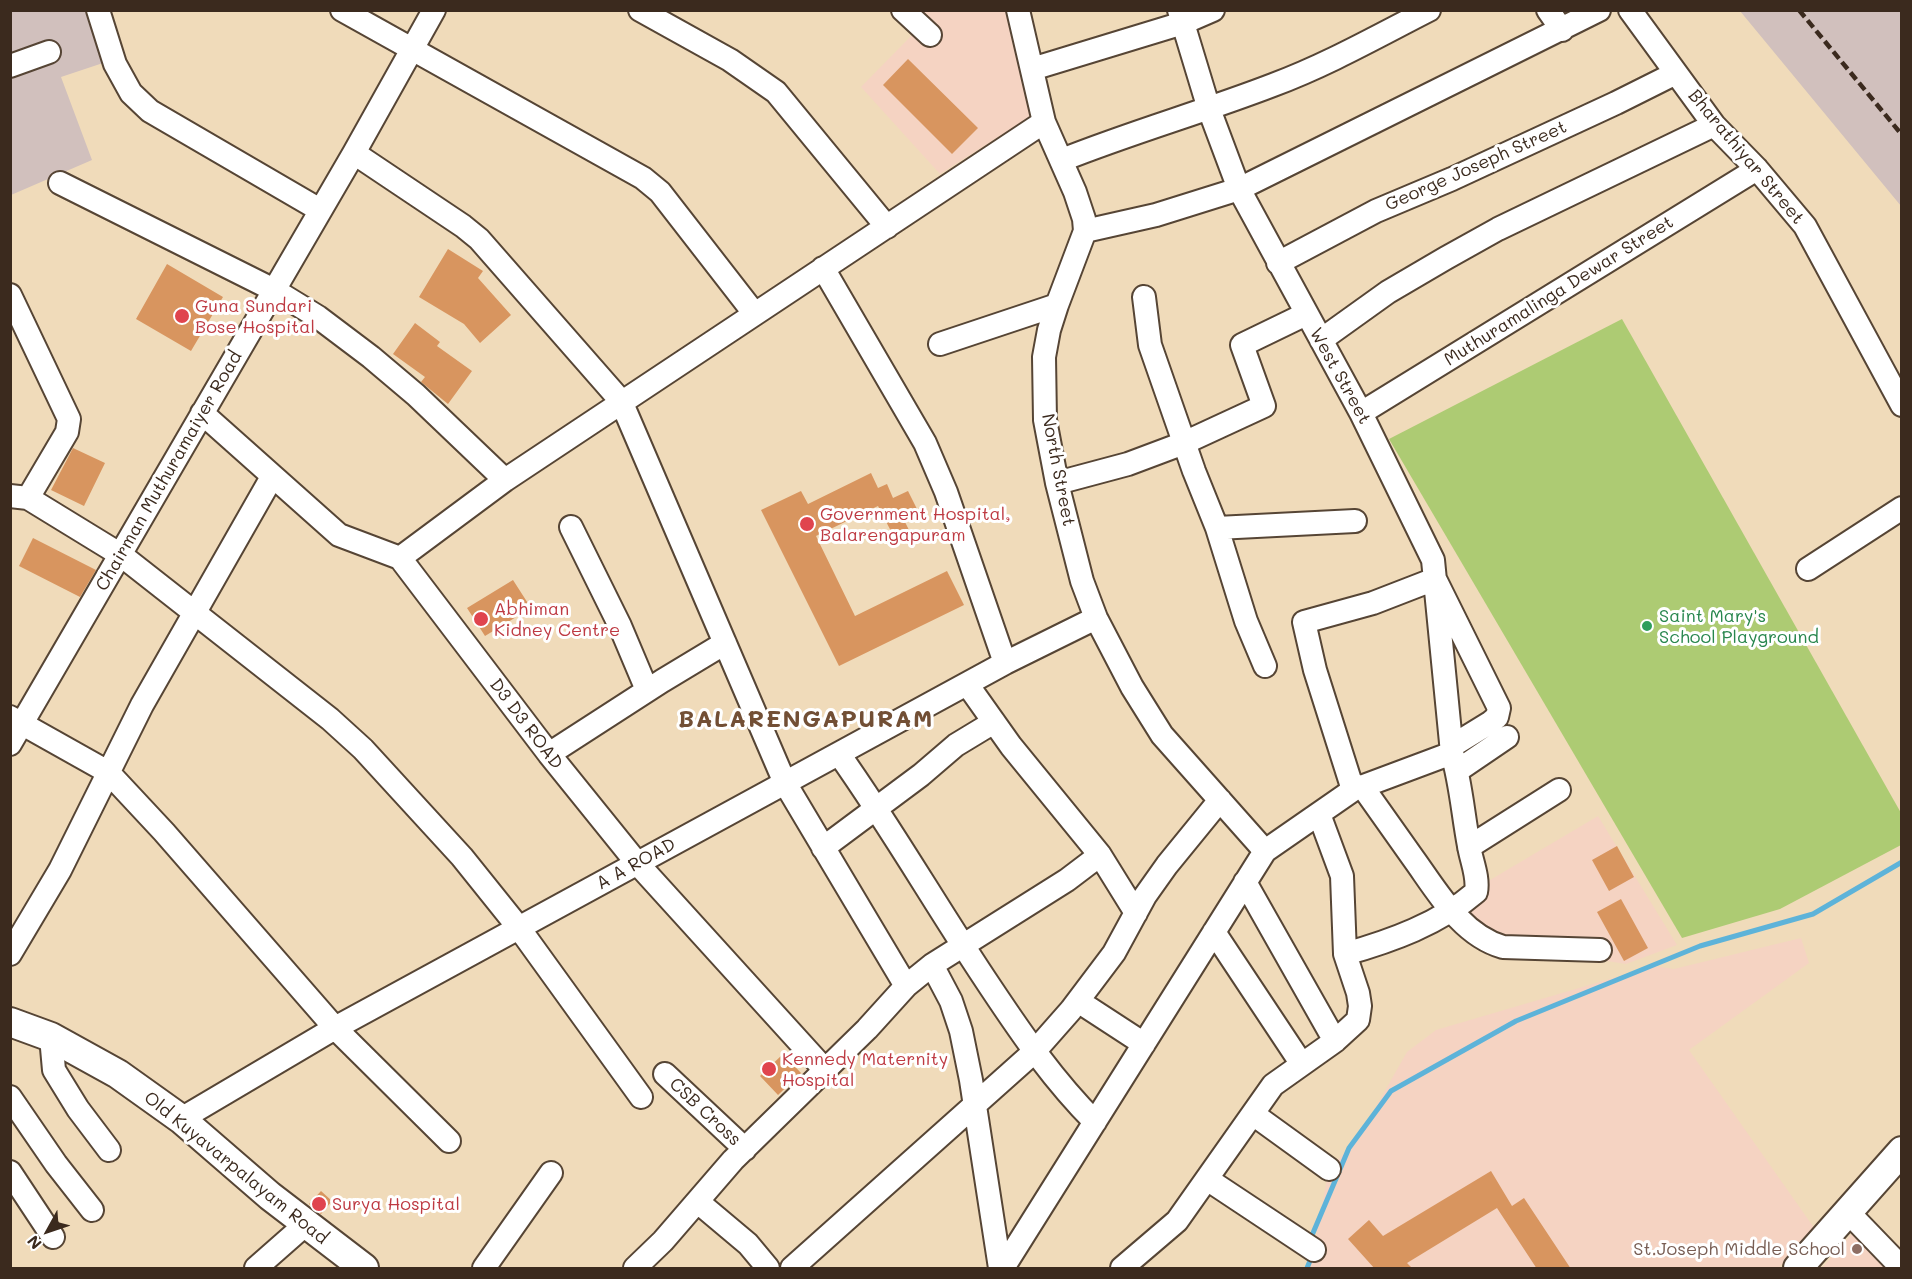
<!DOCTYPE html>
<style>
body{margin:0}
#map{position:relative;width:1912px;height:1279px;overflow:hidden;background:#f0dbba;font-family:Mali,sans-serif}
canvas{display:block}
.frame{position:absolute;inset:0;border:12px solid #3b2a1e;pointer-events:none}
.north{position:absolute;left:18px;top:1201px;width:60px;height:60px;-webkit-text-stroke:4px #fff;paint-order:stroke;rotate:230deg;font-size:16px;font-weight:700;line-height:24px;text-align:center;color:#3b2a1e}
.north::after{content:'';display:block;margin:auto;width:21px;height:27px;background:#3b2a1e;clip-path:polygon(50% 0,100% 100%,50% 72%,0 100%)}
</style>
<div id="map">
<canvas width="1912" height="1279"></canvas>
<div class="frame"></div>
<div class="north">N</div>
</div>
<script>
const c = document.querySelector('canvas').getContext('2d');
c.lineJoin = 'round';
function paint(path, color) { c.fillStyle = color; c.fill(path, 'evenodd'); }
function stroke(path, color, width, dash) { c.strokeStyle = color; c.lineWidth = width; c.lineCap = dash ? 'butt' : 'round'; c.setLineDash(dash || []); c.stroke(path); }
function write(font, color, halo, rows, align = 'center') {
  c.font = font + ' Mali,sans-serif'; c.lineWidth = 6; c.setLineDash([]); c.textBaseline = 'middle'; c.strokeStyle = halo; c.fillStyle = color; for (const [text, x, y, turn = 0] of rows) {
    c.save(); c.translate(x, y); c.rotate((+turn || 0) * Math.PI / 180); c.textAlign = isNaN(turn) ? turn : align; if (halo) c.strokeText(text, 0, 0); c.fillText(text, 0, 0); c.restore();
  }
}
const built = new Path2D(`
 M917,11h92l27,93 -5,12 -91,58 -79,-87 51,-52 13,-17z
 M1598,816l79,129 -51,19 -120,-19 -53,-43z
 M1801,938l8,25 -120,87 128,182 -39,36h-468l19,-99 28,-29 50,-88 29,-22 218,-64 20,3z
 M1856,1229l37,39h-71z`);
const industrial = new Path2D(`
 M11,11h74l18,52 -42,14 31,83 -81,35z
 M1740,11h161v195z`);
const green = new Path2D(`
 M1622,319l279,494v32l-121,64 -98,29 -293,-499z`);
const stream = new Path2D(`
 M1310,1240l39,-92 42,-57 125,-70 184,-75 113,-32 89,-52
 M1307,1268l5,-12`);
const building = new Path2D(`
 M908,59l70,69 -26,26 -69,-69z
 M448,249l35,22 -5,7 33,37 -31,28 -16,-19 -45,-27z
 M167,264l56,33 -32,54 -55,-32z
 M415,323l25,19 -3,4 35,25 -24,33 -27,-22 4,-5 -32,-23z
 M73,448l32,15 -21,43 -33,-16z
 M871,473l7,15 9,-4 6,14 15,-7 12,24 -15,7 5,10 -15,7 -17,-33 -62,30 39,80 92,-45 17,34 -125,61 -78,-156 40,-19 7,13z
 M33,538l63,32 -16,27 -61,-31z
 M513,580l18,28 -46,28 -18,-28z
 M1617,846l17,31 -25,14 -17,-31z
 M1621,899l27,49 -24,13 -27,-49z
 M783,1054l18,19 -23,22 -18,-19z
 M1491,1171l21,35 12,-8 47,71h-34l-40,-61 -90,55 6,6h-38l-27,-30 21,-19 14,16z
 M321,1191l11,10 -11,13 -12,-10z`);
const minor = new Path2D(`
 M98,10l17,54 16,29 19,18 170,99
 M342,10l301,168 17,14 94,121
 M640,10l90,50 46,32 111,135
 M903,10l27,25
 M1018,10l26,112 31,70 9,27 1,12 -28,74 -8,25 -5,27 1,63 12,63 25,98 14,37 36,69 30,48 103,116
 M1179,10l30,99 30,80 122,224 72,147 19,193c9,30 11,62 17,93 2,14 10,31 7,46 -37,32 -85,49 -131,62
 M1548,10l14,20
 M1630,10l84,115 43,44 48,57 97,179
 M10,66l39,-14
 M1032,69l151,-46 30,-13
 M354,153l109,73 16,13 142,162 164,382 121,203
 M1062,160c70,-28 141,-48 211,-75 54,-20 105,-49 156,-75
 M60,183l214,107 44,27 53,40 45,38 89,85
 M1085,231l71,-16 83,-26 360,-179
 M1278,263l98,-52 76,-32 164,-76 60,-30
 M823,268l102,175 21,49 59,171
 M10,295l59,124 -2,13 -39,66
 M1144,297l6,48 44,126 23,57 29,93 19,45
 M1321,340l67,-48 58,-34 52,-29 216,-104
 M940,344l117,-39
 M202,413l137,122 61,23 149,196 88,109 188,207
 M1361,413l396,-244
 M1057,483l71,-19 56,-21 80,-37 -22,-61 64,-31
 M10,496l18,2 93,57 209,164 33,30 99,108 57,71 122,169
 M571,527l49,99 27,64
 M1217,528l138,-7
 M400,558l105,-78 539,-358
 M1808,569l94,-61
 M967,684l44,62 89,109 36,58
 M10,717l98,55 56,60 171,196 114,113
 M10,744l344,-591 80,-143
 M549,754l113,-73 63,-38
 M839,754c54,76 100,157 152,234 32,48 63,93 104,134
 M1457,771l50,-34
 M1362,786c17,24 34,48 51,72 24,33 48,77 90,89l97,3
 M1353,790l-38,-120 -11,-48 69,-19 62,-24 64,129 -2,9 -6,5 -39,24
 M1469,847l90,-57
 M823,848l98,-73 35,-30 38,-23
 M1245,882l90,159
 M1214,932l87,131
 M10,954l50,-84 82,-165 130,-228
 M932,965l19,36 10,30 10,49 29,188
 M1078,1001l66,43
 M51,1037l3,33 24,39 31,41
 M665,1074l80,75
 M10,1097l46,67 36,46
 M1253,1114l76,55
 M181,1119l154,-91 670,-365 91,-45
 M10,1172l43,65
 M1207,1179l107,71
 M698,1202l50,42 20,24
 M1848,1212l54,56
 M256,1268l50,-44
 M484,1268l67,-95
 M635,1268l28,-27 70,-81 134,-131 39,-43 26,-21 135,-85 33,-25
 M792,1268l242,-216 37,-42 43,-57 31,-57 22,-31 53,-65
 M1003,1268l262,-417 88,-61 99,-37
 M1122,1268l55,-47 96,-136 62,-44 23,-21 2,-14 -2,-13 -13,-39 -3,-78 -23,-62`);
const major = new Path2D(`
 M10,1022l41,15 67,37 63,45 89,77 94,72
 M1798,1268l104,-117`);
const rail = new Path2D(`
 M1799,10l103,125`);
const markers = [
 [182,316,8,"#e0444e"],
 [807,524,8,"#e0444e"],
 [481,619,8,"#e0444e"],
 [1647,626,6,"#2e9e5b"],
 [769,1069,8,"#e0444e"],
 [319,1204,8,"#e0444e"],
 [1857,1249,6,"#8d6e63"]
];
const streetNames = [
 ["Bharathiyar Street",1746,157,50],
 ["George Joseph Street",1476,166,-24],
 ["Muthuramalinga Dewar Street",1559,291,-32],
 ["West Street",1340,376,61],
 ["North Street",1058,470,79],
 ["Chairman Muthuramaiyer Road",169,471,-60],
 ["D3 D3 ROAD",526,724,53],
 ["A A ROAD",636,864,-29],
 ["CSB Cross",705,1112,43],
 ["Old Kuyavarpalayam Road",236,1168,39]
];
const healthNames = [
 ["Guna Sundari",195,306],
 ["Bose Hospital",195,327],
 ["Government Hospital,",820,514],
 ["Balarengapuram",820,535],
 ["Abhiman",494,609],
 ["Kidney Centre",494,630],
 ["Kennedy Maternity",782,1059],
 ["Hospital",782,1080],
 ["Surya Hospital",332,1204]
];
const leisureNames = [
 ["Saint Mary's",1659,616],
 ["School Playground",1659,637]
];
const educationNames = [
 ["St.Joseph Middle School",1845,1249]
];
const districtNames = [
 ["BALARENGAPURAM",806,720]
];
paint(built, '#f5d3c2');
paint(industrial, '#d1c0bd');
paint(green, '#adcb73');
stroke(stream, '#5db3d9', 5);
paint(building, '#d8955f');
stroke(minor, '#564535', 26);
stroke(major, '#564535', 32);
stroke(minor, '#fff', 22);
stroke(major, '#fff', 28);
stroke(rail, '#3b2a1e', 4.5, [9, 4.5]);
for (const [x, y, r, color] of markers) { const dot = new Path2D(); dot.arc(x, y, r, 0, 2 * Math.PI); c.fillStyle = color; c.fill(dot); stroke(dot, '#fff', 2); }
write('18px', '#3b2a1e', '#fff', streetNames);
write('18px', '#be3a42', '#fff', healthNames, 'left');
write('18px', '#27864d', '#fff', leisureNames, 'left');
write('18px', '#785e54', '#fff', educationNames, 'right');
c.letterSpacing = '1.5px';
write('bold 24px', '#724f35', '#fff', districtNames);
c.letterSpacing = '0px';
</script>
